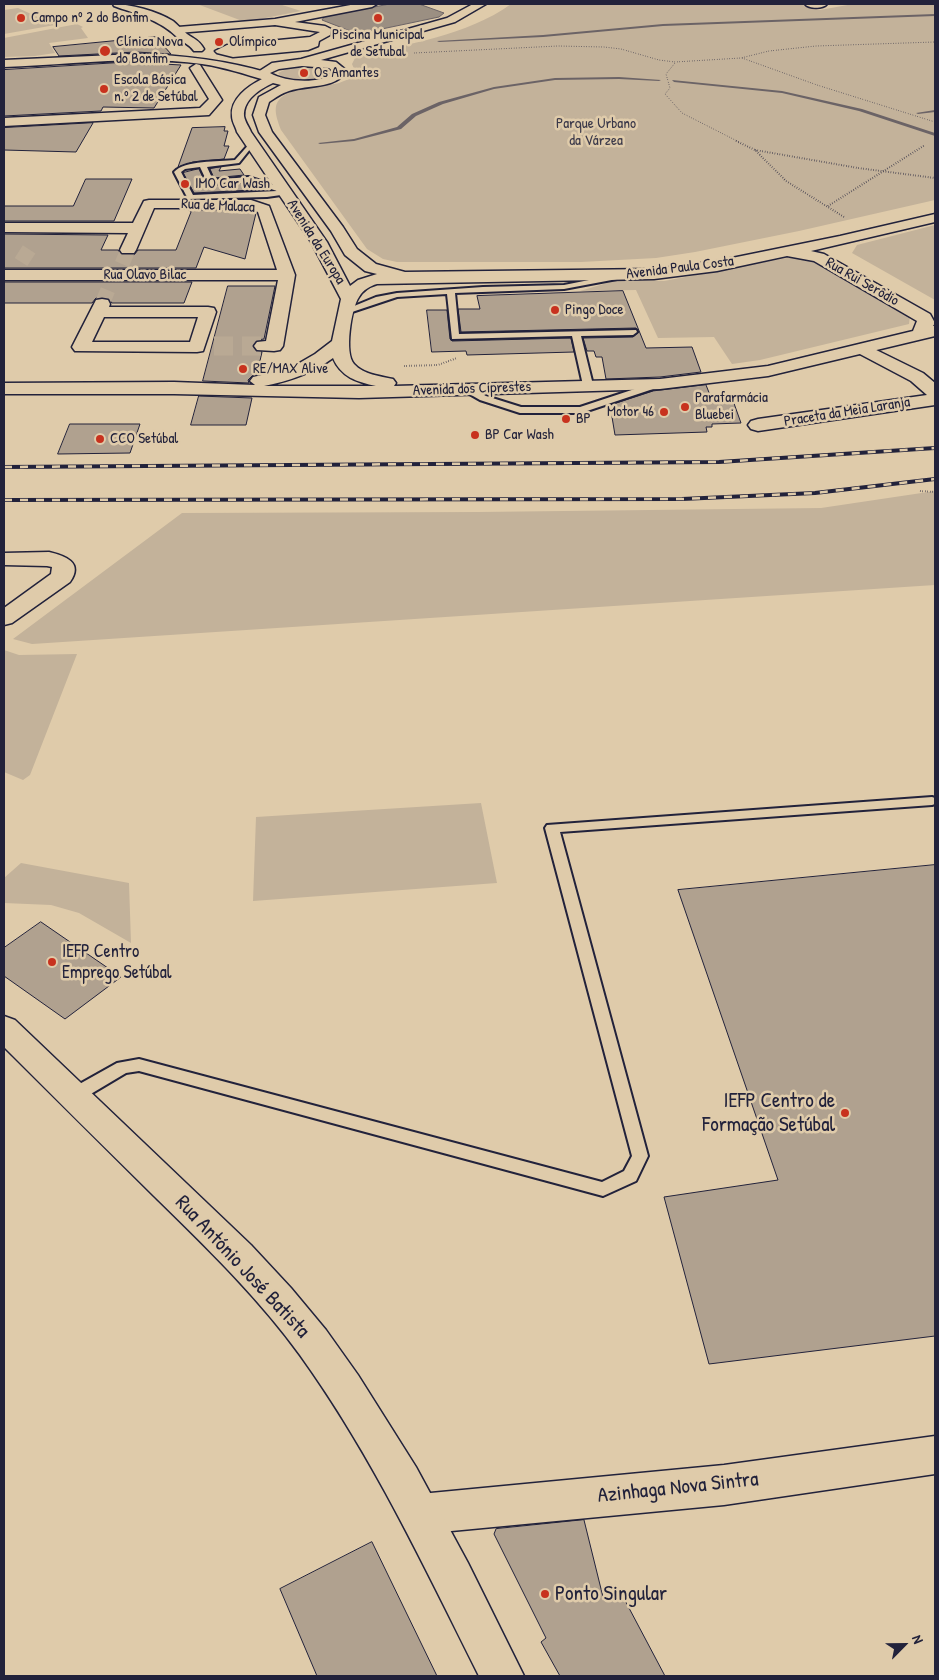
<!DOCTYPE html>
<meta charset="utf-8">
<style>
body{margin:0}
#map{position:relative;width:939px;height:1680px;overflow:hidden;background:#dfcbaa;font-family:"Patrick Hand",sans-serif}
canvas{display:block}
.frame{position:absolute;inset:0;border:5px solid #22223b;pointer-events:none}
.north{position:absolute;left:879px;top:1620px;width:50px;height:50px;-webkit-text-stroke:4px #dfcbaa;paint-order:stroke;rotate:67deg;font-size:14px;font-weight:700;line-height:20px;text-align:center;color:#22223b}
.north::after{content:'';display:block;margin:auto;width:18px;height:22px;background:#22223b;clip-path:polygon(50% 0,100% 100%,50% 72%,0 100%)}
</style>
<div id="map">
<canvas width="939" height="1680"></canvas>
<div class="frame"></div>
<div class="north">N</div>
</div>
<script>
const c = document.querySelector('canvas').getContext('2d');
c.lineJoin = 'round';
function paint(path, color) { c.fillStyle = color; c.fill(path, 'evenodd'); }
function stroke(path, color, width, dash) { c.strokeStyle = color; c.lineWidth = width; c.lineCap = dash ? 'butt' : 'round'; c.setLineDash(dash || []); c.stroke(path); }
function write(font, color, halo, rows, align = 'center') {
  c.font = font + ' "Patrick Hand",sans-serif'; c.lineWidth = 5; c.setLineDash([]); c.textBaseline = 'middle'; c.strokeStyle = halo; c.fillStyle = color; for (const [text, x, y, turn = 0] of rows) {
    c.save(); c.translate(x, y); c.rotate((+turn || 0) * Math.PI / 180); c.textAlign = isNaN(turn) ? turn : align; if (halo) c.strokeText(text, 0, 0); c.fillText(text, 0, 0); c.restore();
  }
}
const green = new Path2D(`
 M197,4h82l22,7 -56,11z
 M511,4h289l20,6 33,-6h82v196l-136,31 -104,21 -39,6 -75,4h-184l-14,-3 -16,-10 -86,-119c-3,-8 -9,-22 -2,-30 9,-13 45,-13 60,-17 5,-2 10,-4 15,-6l1,-6 -3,-7 3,-6c52,-15 112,-22 156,-54z
 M18,8l37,17 -51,9v-24z
 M77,24l6,3 -2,1 7,10 -39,5 6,10 -20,3 -31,1v-19z
 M306,66l21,3 3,5c-11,9 -43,11 -52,-1l12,-6z
 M935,225v75l-83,-47 5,-8z
 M792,257l23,4 95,54 -1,9 -149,36 -28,4 -18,-27 -56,1 -22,-48 -56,1 37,-11 47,1z
 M935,491v94l-903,59 -19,-5 169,-126 297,-1 342,-4z
 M4,650l15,5 58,-1 -47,121 -7,5 -19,-8z
 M481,803l16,80 -244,18 3,-84z
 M21,863l108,20 2,60 -52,-30 -28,-8 -47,-2v-25z`);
const water = new Path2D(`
 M390,4h29l25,9 -5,4 -81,17 -36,-14 2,-3z`);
const stream = new Path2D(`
 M935,14v2l-272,10 -120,11 -104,5 -2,-1 106,-6 120,-11z
 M619,77l42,3 -2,1 -40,-2 -64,1 -61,9 -51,15 -27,12 -15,13 -47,12 -34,3 -2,-1 36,-4 43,-12 15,-13 27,-12 55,-15 61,-9z
 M672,80l110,11 80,18 73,24v3l-76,-25 -77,-18 -108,-11z
 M935,110v2l-17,2 -2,-1z`);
const building = new Path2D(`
 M156,37l15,17 -35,-2 -77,4 -6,-9z
 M128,62l53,3 -27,43 -51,-1 -2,4 -97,5v-46z
 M93,123l-17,29 -72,-2v-22z
 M225,127l-1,4h4l-4,15h5l-5,13 -31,3 -15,5 14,-39z
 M221,167l-2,4 21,-2 4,6 -30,3 -4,-9z
 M199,169l8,17 40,-3 6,7 -59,3 -11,-20z
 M86,179h46l-18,42h-110v-15h69z
 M189,210h60l7,3 -11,46 -41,-12 -8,21h-192v-34l104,1 -7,15h17l4,5h12l4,-5h38l15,-38z
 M4,282h188l-8,21h-72l-4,-5 -6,-1 -6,1 -4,5h-88z
 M228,286h47l-11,53 -7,1 -5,6 4,5 6,1 -5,22 -5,2 -4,4 1,3 -46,-2z
 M623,291l23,57 46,-1 9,25 -41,5 -54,2 -4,-22h-6l-2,-6h-7l-4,-13 50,-1 6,-5 -3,-4 -175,4 -3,-23h22l-3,-13z
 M427,310h20l3,29 2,2 119,-3 3,14 -107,3 -1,-4 -34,1z
 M706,385l4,10h21l10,28 -29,1v3h-6l1,5 -92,3 -5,-30 43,-14z
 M199,396l53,2 -6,27h-55z
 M70,424h70l-10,29 -72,1z
 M935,865v471l-226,28 -45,-167 114,-17 -100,-290z
 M41,922l80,55 -56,42 -61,-43v-28z
 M584,1520l20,81 16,-10 45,85h-105l-19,-34 5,-4 -52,-104 2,-5z
 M372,1542l65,134h-120l-37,-87z`);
const minorTunnelFar1 = new Path2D(`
 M21,262l9,-14
 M122,264l6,-14
 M102,304l8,-19`);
const minorTunnel = new Path2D(`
 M214,346h49`);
const pathFar1 = new Path2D(`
 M414,53l144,-7 46,1 17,2 38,11 16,2 66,-4 28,-7 47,-5 119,-4
 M742,58l75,27 118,37
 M675,63l-9,11 4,14 -5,6 17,19 57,29`);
const path = new Path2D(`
 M736,141l19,9 31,31 58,36
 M755,150l103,18 77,10
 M828,206l97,-61
 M404,366l34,-1 19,-7
 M920,491l15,1`);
const service = new Path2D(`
 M252,141l3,2 -16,20 -32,4 6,13 35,-3 39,12 1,5 -21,3 -79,2 -14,-27c11,-12 44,-10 61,-12zM200,167l8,17 39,-3 30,10 -84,4 -12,-23 4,-3z
 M614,275l4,2 -1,2 -53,10 -109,4 4,41 177,-4 1,2 -4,3 -52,1 12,49 -5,3 -5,-3 -11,-49 -120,3 -5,-45 -50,3 -51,17 -4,-3 34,-14 21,-4 86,-6 81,-2z
 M659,381l5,3 -2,2 -81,27h-61l-40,-13 -21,-12 2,-2h6l19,10 35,11h59z
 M932,797l3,1v6l-3,1 -372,27 88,324 -12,25 -33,15 -464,-125 -13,2 -47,28 -6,1 -6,-1 -2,-5 2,-5 50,-28 22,-4 463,123 22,-11 8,-15 -87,-328 2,-3z`);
const minor = new Path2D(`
 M114,4h11l-6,3z
 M356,4h21l-5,3 -77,15 30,4 6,3 -1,6 -11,6 -1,5 -10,4 -75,7 -16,-4 -2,-2 12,-6 83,-8 10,-5 -45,-7 -97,8 -6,-3 6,-3 97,-8z
 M805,4h22c-4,5 -18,5 -22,0z
 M196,64l4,1 22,35 -13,15 -205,11v-8l196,-10 9,-9 -19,-31z
 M149,200h102l18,6 26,69 -12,71 -3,4 -6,1 -17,-1 -3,-4 3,-4 9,-1 12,-61h-274v-10h273l-19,-58 -9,-4h-95l-18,42 -2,3h-12l-2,-3 8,-17 -124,-1v-9h129l11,-22z
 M102,299l6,1 2,4 -1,3h99l6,1 2,4 -13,39 -6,1 -122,-1 -3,-4 24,-47zM104,317h94l-8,25h-98z
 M864,344l59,29 12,10v22l-177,26 -7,-2 -3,-4 3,-4 7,-2 169,-24 -16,-14 -53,-28 -3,-4 3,-4z
 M49,552c16,4 35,10 21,30l-58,41 -8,2v-17l47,-34 1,-7 -5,-1 -43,-1v-12z
 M935,1436v38l-211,31 -304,29 -15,-6 -6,-14 6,-14 15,-6 304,-29z`);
const tertiary = new Path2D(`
 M113,4c17,0 44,7 60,17 5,4 9,9 14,13 7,5 12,6 17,15l-2,2h-8c-6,-8 -11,-8 -17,-14 -17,-17 -41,-23 -63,-31z`);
const secondary = new Path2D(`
 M136,54c46,1 89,6 133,19l2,3 -6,4c-21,-6 -41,-13 -63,-16 -66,-9 -132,1 -198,3v-7z
 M4,1016l11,4 236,225 40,43 35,42 32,45 58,92 52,96 56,113h-45c-55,-110 -107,-221 -179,-321 -43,-59 -94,-108 -146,-159 -50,-49 -100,-99 -150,-149z`);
const primary = new Path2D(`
 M473,4h13l-31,18 -134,38 15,2 11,9c-14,19 -37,13 -58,20 -7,2 -14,7 -20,11l-4,13 7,17 71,95 14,22 19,15 29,8 249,-3 63,-8 123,-25 95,-22v8l-124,29 13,3 106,60 5,9 -2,3h2v10l-167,40 -108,13 -301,9 -185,-4h-170v-11l170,-1 81,3 -5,-4 3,-4 22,-5 21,-7 19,-11 17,-13 9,-42 -30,-57 -74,-110c-1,-5 -5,-10 -5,-16 -2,-17 16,-30 30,-37l-4,-7 14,-9 29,-4 146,-41zM302,66l27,2 5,4c-14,13 -48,10 -64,1l9,-4zM273,83l8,2 -22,12 -6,18 6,17 72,99 14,24 20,16 12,3 -19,6 -8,6 -23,-44 -76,-110c-2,-5 -6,-10 -7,-16 -1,-16 16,-27 29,-33zM787,256l27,5 103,60 -4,10 -145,35 -108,13 -266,7 2,-3 -3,-4c-13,-3 -29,-4 -39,-15 -10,-11 -3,-55 5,-67 4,-7 11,-11 18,-13l277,-5 63,-8zM333,358c8,19 24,24 43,28h-112c25,-5 49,-13 69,-28z`);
const rail = new Path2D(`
 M4,467l715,-5 216,-14
 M4,500l678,-1 133,-6 120,-14`);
const markers = [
 [21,18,5,"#c8321e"],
 [378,18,5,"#c8321e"],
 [219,42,5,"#c8321e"],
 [105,51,6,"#c8321e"],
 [304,73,5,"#c8321e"],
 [104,89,5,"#c8321e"],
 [185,184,5,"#c8321e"],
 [555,310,5,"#c8321e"],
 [243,369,5,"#c8321e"],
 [685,407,5,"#c8321e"],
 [664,412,5,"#c8321e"],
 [566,419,5,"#c8321e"],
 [475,435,5,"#c8321e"],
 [100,439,5,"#c8321e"],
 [52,962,5,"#c8321e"],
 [845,1113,5,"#c8321e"],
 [545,1594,5,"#c8321e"]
];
const farPoinames = [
 ["Campo nº 2 do Bonfim",31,18],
 ["Piscina Municipal",378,35,"center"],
 ["de Setubal",378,52,"center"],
 ["Clínica Nova",116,42],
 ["do Bonfim",116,59],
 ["Olímpico",229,42],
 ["Os Amantes",314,73],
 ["Escola Básica",114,80],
 ["n.º 2 de Setúbal",114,97],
 ["IMO Car Wash",195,184],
 ["Pingo Doce",565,310],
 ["RE/MAX Alive",253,369],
 ["Parafarmácia",695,398],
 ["Bluebei",695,415],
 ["Motor 46",654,412,"right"],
 ["BP",576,419],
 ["BP Car Wash",485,435],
 ["CCO Setúbal",110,439]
];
const farParknames = [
 ["Parque Urbano",596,124],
 ["da Várzea",596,141]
];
const farStreetnames = [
 ["Rua de Malaca",218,206,3],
 ["Avenida da Europa",316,242,58],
 ["Avenida Paula Costa",680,268,-7],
 ["Rua Olavo Bilac",145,275],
 ["Rua Rui Serôdio",862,282,30],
 ["Avenida dos Ciprestes",472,389,-2],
 ["Praceta da Meia Laranja",847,412,-9]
];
const poiNames = [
 ["IEFP Centro",62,952],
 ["Emprego Setúbal",62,973]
];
const nearPoinames = [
 ["IEFP Centro de",835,1101],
 ["Formação Setúbal",835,1125],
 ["Ponto Singular",555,1594,"left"]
];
const nearStreetnames = [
 ["Rua António José Batista",242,1267,47],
 ["Azinhaga Nova Sintra",678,1488,-6]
];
paint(green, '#c3b29a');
paint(water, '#9b8f82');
stroke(water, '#6b6366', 1);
paint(stream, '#6b6366');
paint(building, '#b0a18f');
stroke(building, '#22223b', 1);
stroke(minorTunnelFar1, '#b9a994', 15, [15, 8]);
stroke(minorTunnel, '#b9a994', 19, [19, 9]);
stroke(service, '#22223b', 4);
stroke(minor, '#22223b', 3);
stroke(tertiary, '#22223b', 3);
stroke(secondary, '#22223b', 3);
stroke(primary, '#22223b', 3);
stroke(pathFar1, '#22223b', 1, [0.5, 2]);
stroke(path, '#22223b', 2, [0.5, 2]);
paint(service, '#dfcbaa');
paint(minor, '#dfcbaa');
paint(tertiary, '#dfcbaa');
paint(secondary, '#dfcbaa');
paint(primary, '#dfcbaa');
stroke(rail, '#22223b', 4);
stroke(rail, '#dfcbaa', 2.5, [8]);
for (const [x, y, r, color] of markers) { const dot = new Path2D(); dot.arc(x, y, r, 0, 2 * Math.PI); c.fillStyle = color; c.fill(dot); stroke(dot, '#dfcbaa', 2); }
write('15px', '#22223b', '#dfcbaa', farPoinames, 'left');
write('15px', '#3a3849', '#dfcbaa', farParknames);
write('15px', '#22223b', '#dfcbaa', farStreetnames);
write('18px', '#22223b', '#dfcbaa', poiNames, 'left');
write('21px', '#22223b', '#dfcbaa', nearPoinames, 'right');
write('21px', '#22223b', '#dfcbaa', nearStreetnames);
</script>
